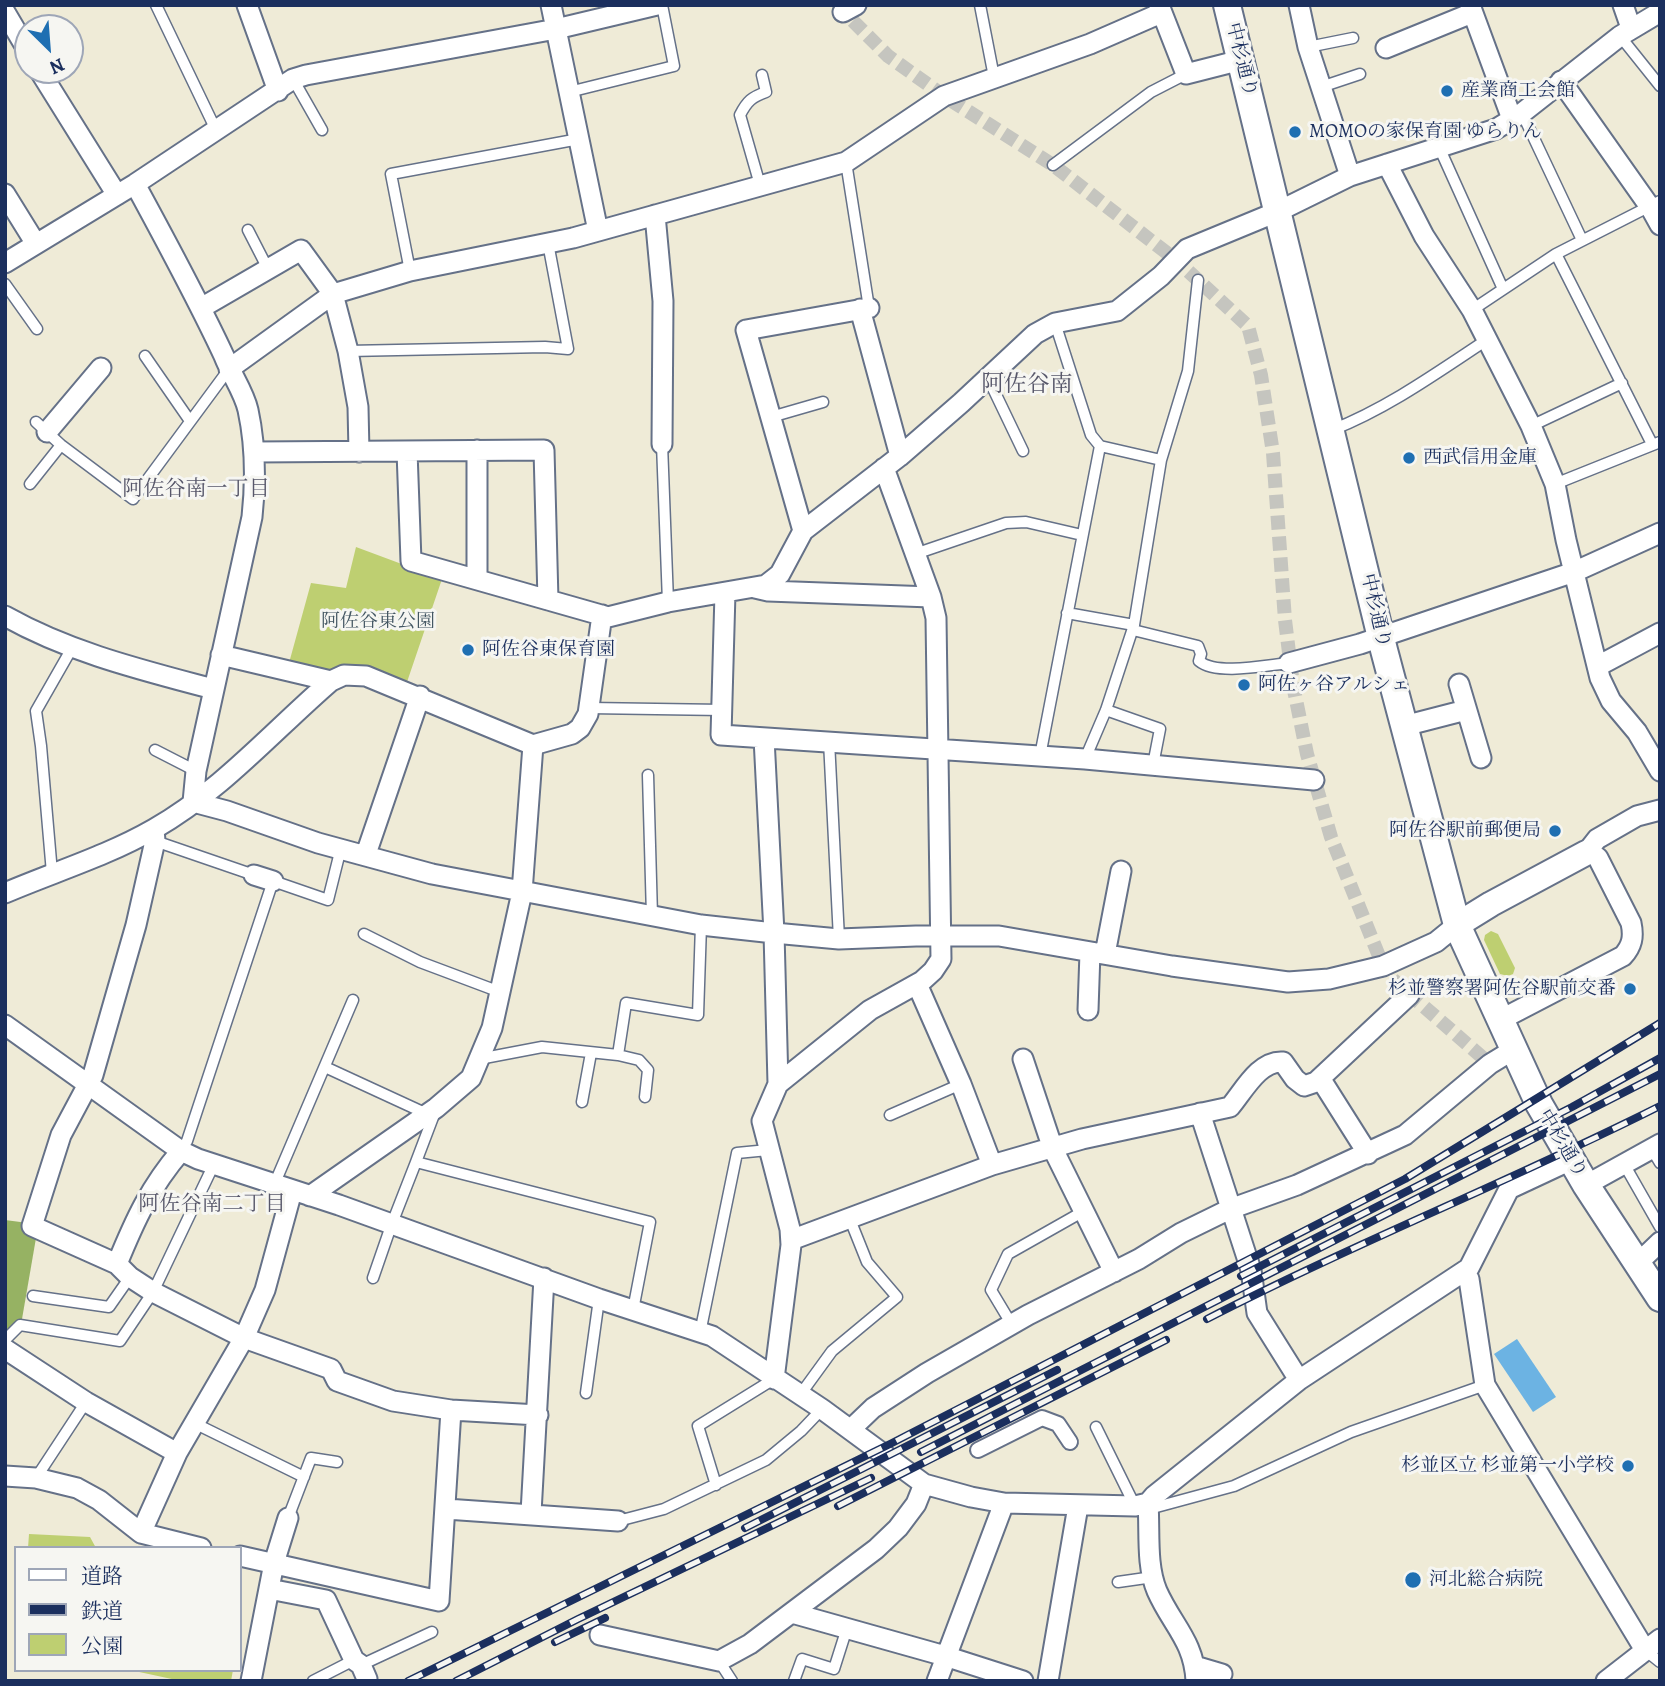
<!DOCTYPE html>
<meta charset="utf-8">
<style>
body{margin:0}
#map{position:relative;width:1665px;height:1686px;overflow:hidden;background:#efebd7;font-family:Alegreya,"Noto Serif JP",serif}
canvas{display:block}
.frame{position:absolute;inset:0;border:7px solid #1b2f5e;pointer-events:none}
.legend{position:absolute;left:14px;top:1546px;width:228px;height:126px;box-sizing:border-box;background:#f6f6f2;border:2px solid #9ea6b7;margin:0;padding:9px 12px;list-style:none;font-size:21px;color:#1b2f5e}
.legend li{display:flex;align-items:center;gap:14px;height:35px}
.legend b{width:35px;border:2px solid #9ea6b7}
.north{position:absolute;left:14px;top:14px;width:70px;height:70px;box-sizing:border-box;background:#f6f6f2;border:2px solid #9ea6b7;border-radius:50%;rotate:155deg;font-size:19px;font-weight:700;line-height:28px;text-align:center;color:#1b2f5e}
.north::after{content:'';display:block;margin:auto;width:24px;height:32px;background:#1f6fb2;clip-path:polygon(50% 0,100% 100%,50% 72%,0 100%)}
</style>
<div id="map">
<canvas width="1665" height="1686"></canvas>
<div class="frame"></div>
<ul class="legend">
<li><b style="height:9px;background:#fff"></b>道路</li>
<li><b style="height:9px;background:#1b2f5e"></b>鉄道</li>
<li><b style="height:19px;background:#becf71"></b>公園</li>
</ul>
<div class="north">N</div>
</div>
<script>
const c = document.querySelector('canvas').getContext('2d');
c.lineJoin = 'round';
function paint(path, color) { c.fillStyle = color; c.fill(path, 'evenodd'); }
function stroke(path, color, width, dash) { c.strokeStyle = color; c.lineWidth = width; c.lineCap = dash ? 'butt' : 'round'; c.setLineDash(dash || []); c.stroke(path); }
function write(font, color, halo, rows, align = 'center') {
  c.font = font + ' Alegreya,"Noto Serif JP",serif'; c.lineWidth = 6; c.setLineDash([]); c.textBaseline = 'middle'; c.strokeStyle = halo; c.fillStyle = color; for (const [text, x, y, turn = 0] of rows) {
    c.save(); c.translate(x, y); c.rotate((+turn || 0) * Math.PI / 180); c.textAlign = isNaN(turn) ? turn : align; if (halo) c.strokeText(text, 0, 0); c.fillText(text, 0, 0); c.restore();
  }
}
const green = new Path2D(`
 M356,547l86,32 -35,103 -39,-14 -38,7 -41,-12 22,-80 35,5z
 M1491,931l7,3 17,34 -2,6 -5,2 -8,-2 -16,-34 1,-5z
 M29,1534l61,3 6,11h-68z
 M130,1670h103l-2,11h-50z`);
const forest = new Path2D(`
 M5,1220l23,3 8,15 -14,81 -17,14z`);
const water = new Path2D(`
 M1517,1339l39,58 -23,15 -39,-58z`);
const pedestrianTunnel = new Path2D(`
 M838,6l50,50 56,40 109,69 123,95 72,66 13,49 12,78 12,167 8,65 14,69 24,83 52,129 8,12 99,86`);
const service = new Path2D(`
 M156,5l60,125
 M980,5l14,72
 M1620,36l40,50
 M1308,47l45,-9
 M293,79l29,51
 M1321,87l39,-13
 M569,92l105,-26 -12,-61
 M1522,113l60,127
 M1439,147l64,142
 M846,162l23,146
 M1053,165l98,-73 35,-18
 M760,185l-20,-70c7,-14 12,-18 26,-23l-4,-17
 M248,230l20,39
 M1556,254l96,190
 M410,271l-19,-97 188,-35
 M5,284l32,45
 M1472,310l84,-56 104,-53
 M1055,323l36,112 9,11
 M348,351l197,-4 23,2 -20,-106
 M145,356l45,65
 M988,378l35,73
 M771,417l52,-15
 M36,422l25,23 72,54 96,-130
 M1531,426l91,-43
 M1332,430c56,-22 106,-58 156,-91
 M662,444l6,158
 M30,484l31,-39
 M1555,484l105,-42
 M915,554l91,-31 20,-1 56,13
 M1067,613l67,12
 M1133,630l65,16 3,8 -2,7c18,15 68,4 90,2
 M589,708l134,2
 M1106,710l54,19 -7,36
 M829,741l10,198
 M155,750l41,21
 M1040,756l60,-310 61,14
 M1085,759l21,-49 28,-85 27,-165 27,-89 10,-91
 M648,775l4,141
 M155,841l99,34
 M52,873l-11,-127 -5,-35 36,-63
 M364,934l56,28 80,30
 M618,1055l21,5 9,10 -3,27
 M479,1059l63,-12 76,8 8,-52 72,12 3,-90
 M325,1067l102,47
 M582,1102l9,-49
 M435,1112l-19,50 234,60 -17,88
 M890,1115l71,-31
 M1651,1148l9,15
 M181,1151l6,-10 86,-260 55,19 13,-52
 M1624,1164l36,63
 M274,1185l79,-185
 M373,1278l18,-52 25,-64
 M33,1296l76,11 21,-30
 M1012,1325l-21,-35 17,-36 76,-43
 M700,1333l37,-180 31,-3
 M5,1340l15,-15 100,16 33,-49 61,-128
 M586,1393l13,-94
 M800,1395l32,-44 65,-54 -30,-35 -18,-45
 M194,1423l110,54
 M1096,1427l39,79
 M36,1478l50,-76
 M716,1485l-18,-59 76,-47
 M1149,1509l85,-23 117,-54 134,-47
 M288,1518l23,-60 26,4
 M618,1521l46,-12 102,-49 35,-29 21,-22
 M1118,1582l35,-5
 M1645,1650l15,12
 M719,1661l13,20
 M361,1665l71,-33
 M313,1681l41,-21
 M794,1681l8,-22 32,10 13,-41`);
const pedestrian = new Path2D(`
 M978,1450l64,-32 16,6 12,18`);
const minor = new Path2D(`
 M247,5l31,86
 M551,5l47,226
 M1159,5l27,69 55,-14
 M1299,5l9,42 42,129
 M1470,5l42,114
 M1623,5l8,23
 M5,12l23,39
 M843,12l13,-7
 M1386,48l86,-35
 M39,70l78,125
 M1561,81l89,126 10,18
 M1387,164l37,72 48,74 59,116 24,58 11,56 34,138 11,23 26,31 23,39
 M135,184c31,57 62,114 89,172 7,18 20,36 24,54 8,37 8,70 4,107l-56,254 -3,31
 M5,194l31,50
 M655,215l8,86 -1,143
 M5,263l130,-79 158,-105 13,-4 250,-46 101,-24
 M201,308l100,-58 32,44 77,-23 163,-33 273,-76 98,-66 146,-52 71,-31
 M860,309l40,147
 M229,369l104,-75 15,57 10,56 1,45
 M47,432l54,-64
 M407,451l4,110 197,56 60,-15 98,-17 14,-11 23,-43 97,-75 61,-53 74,-69 20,-11 62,-12 44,-35 26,-27 92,-38 71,-35 146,-47 26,-16 98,-77 40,-24
 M255,452l289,-2 4,150
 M803,531l-57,-201 123,-22
 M477,579v-129
 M755,588l13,3 163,6
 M725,593l-4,142 364,24 229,21
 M5,616c66,37 137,54 208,73
 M221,655l110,26
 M1289,663l71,-19 214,-72 86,-39
 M1598,666l62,-33
 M1459,684l22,74
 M1404,726l62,-16
 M764,738l10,195 4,151
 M193,802l34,9 91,32 114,31 269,51 73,8 65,6 77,-3h83l173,30 116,16 41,-3 54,-13 53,-24 21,-17
 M154,829l1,12 -19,84 -43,150 -32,60 -29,91 85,38 13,13 23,15 91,46 87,31 6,12 56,20 58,9 87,5
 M366,854l54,-158
 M254,875l19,6
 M5,893c49,-21 102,-37 149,-64 67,-38 119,-98 177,-148l13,-6 22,1 167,69 39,-11 8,-6 8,-14 14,-99
 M1105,954l16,-83
 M917,984l44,100 31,81
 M1088,1010l2,-58
 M1500,1020l123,-64c9,-10 11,-19 8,-33l-33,-65 -5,-4 -7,-1 11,-14 40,-23 23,-6
 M5,1025l176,126 17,8 141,46 260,94 113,37 110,73 102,75 47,13 33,6 131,3 13,-3
 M1023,1059l30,90 61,123
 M1320,1078l48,76
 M1200,1113l51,157 6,43 42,67
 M1586,1185l74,-41
 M310,1196l126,-88 35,-30 21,-50 30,-136 11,-147
 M791,1240l201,-75 90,-26 148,-32c13,-15 29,-47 53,-45l12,17 9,7 12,-4 93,-87
 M117,1264c18,-44 33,-77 64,-113
 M1637,1264l23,-22
 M1463,1272l6,7 16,106 160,265
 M5,1349l81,53 91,51
 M774,1379l17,-134 -1,-16 -28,-108 16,-37 92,-74 52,-29 11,-10 8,-12 -5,-341 -5,-21 -47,-129
 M851,1429l22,-21 54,-35 101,-58 111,-56 42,-26 49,-24 67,-24 108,-50 85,-71 23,-14
 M5,1476l31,2 41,10 22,12 42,33 60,15
 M446,1509l172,12
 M531,1513l13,-235
 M141,1533l36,-80 67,-115 21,-48 27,-99
 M240,1556l199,45 12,-191
 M269,1589l57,11 28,60 7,5 6,14
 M792,1613l153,43 78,25
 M600,1635l119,26 31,-17 126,-95 22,-21 18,-24 8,-20
 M1195,1666l27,8
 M251,1681l23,-118 14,-45
 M937,1681l67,-178
 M1048,1681l30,-175
 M1196,1681c-2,-40 -24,-56 -39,-90 -11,-26 -7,-59 -9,-88l6,-7 145,-116 170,-112 40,-79 62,-29
 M1606,1681l54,-42`);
const tertiary = new Path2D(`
 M1457,925l34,-21 95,-51`);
const secondary = new Path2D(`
 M1227,5l157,645 73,275 82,179 47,81 74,113`);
const rail = new Path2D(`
 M1241,1276l331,-169 88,-49
 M1207,1319c148,-76 304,-138 453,-213
 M921,1452l739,-378
 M838,1506l328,-166
 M745,1528l312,-158
 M555,1642l50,-24
 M408,1681l484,-238 513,-264 255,-156
 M456,1681l122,-62 293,-141`);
const markers = [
 [1447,91,7,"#1f6fb2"],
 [1295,132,7,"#1f6fb2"],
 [1409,458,7,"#1f6fb2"],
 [468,650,7,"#1f6fb2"],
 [1244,685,7,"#1f6fb2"],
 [1555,831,7,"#1f6fb2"],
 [1630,989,7,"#1f6fb2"],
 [1628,1466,7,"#1f6fb2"],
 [1413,1580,9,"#1f6fb2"]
];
const streetNames = [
 ["中杉通り",1241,60,76],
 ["中杉通り",1375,611,77],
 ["中杉通り",1562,1144,59]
];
const poiNames = [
 ["産業商工会館",1461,91],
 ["MOMOの家保育園 ゆらりん",1309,132],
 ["西武信用金庫",1423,458],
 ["阿佐谷東保育園",482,650],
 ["阿佐ヶ谷アルシェ",1258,685],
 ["阿佐谷駅前郵便局",1541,831,"right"],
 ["杉並警察署阿佐谷駅前交番",1616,989,"right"],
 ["杉並区立 杉並第一小学校",1614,1466,"right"],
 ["河北総合病院",1429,1580]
];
const parkNames = [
 ["阿佐谷東公園",378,622]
];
const neighbourhoodNames = [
 ["阿佐谷南一丁目",196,490],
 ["阿佐谷南二丁目",212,1205]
];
const quarterNames = [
 ["阿佐谷南",1027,385]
];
paint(green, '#becf71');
paint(forest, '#96b263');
paint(water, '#6cb3e3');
stroke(pedestrianTunnel, '#c5c5bf', 14, [14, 7]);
stroke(service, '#657188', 13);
stroke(pedestrian, '#657188', 18);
stroke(minor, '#657188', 23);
stroke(tertiary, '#657188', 28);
stroke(secondary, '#657188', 30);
stroke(service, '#fff', 10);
stroke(pedestrian, '#fff', 14);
stroke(minor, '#fff', 19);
stroke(tertiary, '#fff', 24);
stroke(secondary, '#fff', 26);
stroke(rail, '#1b2f5e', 8);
stroke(rail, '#f6f6f2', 5, [16]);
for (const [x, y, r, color] of markers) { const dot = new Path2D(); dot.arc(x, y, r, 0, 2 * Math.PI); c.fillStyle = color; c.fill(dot); stroke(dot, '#f6f6f2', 2.5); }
write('19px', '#1b2f5e', '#f6f6f2', streetNames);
write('19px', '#1b2f5e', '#f6f6f2', poiNames, 'left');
write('19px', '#445763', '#f6f6f2', parkNames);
write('21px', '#57576a', '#f6f6f2', neighbourhoodNames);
write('23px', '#57576a', '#f6f6f2', quarterNames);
</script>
